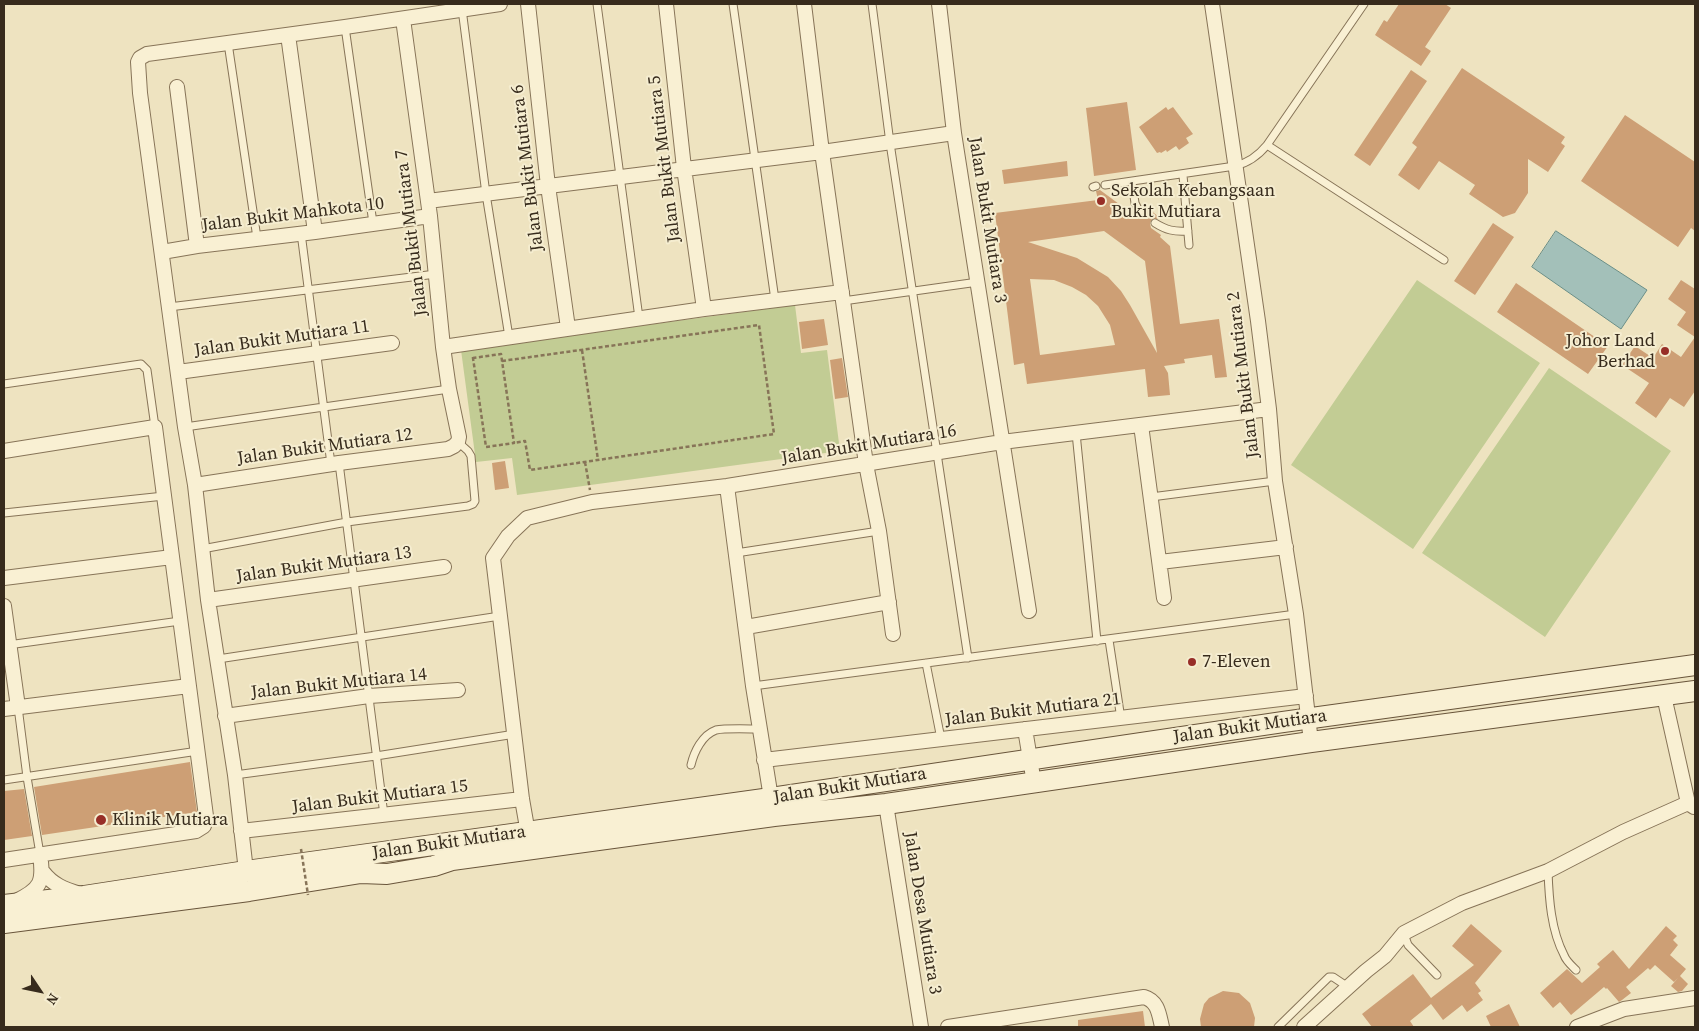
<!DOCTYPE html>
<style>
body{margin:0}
#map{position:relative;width:1699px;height:1031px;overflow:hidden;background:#eee3c0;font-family:"Source Serif 4",serif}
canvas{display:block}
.frame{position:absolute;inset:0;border:5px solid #372b1c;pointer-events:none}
.north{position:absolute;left:15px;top:966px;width:50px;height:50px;-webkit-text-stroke:4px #f5edd0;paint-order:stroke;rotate:124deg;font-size:14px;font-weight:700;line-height:20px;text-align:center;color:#372b1c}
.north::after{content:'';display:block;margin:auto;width:18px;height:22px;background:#372b1c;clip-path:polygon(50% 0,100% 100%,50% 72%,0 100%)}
</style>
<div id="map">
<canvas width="1699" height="1031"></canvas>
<div class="frame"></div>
<div class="north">N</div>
</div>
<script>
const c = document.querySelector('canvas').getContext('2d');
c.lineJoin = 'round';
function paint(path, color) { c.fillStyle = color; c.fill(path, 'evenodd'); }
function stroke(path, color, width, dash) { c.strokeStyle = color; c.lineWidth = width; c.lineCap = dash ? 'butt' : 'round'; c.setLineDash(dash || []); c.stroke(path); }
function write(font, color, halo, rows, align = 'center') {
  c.font = font + ' "Source Serif 4",serif'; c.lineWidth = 4; c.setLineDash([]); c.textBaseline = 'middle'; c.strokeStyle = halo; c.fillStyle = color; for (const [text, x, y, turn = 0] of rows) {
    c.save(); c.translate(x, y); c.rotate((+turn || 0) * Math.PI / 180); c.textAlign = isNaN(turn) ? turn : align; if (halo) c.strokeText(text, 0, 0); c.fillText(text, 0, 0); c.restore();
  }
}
const green = new Path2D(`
 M1417,280l123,83 -127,186 -122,-84z
 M795,305l6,48 26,-3 13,101 -323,44 -5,-37 -36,4 -15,-112z
 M1549,368l122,83 -126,186 -123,-84z`);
const water = new Path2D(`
 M1556,231l91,59 -26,39 -89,-62z`);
const building = new Path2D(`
 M1399,4h46l6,4 -26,39 6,4 -10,15 -46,-31 9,-15 3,2z
 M1462,68l103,69 -4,6 4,3 -17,26 -20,-13v34l-13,20 -12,4 -34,-23 6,-9 -36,-24 -20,29 -21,-15 19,-28 -5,-4z
 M1411,70l16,11 -57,85 -16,-11z
 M1127,102l9,68 -42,6 -8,-68z
 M1166,107l2,3 5,-3 20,27 -7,4 3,5 -10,7 -3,-4 -9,6 -1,-2 -5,3 -1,-1 -3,1 -18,-26z
 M1625,115l70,47v69l-4,-3 -13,19 -97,-66z
 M1067,161l1,15 -64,8 -2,-14z
 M1100,190l38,28h4l3,-3 -2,-7 2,-2 14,11 -1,2h-6l-2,4 1,5 10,7 -1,2 10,9 10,78 39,-5 8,58 -12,1 -3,-23 -28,4 1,4 -21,3 4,7 2,22 -22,2 -3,-28 -118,15 -3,-21 -10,2 -19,-152 103,-13 -2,-9zM1104,231l41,30 12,92 -27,-48 -9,-14 -13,-14 -31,-19 -49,-16zM1030,279l24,1 18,7 14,8 12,11 12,19 5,20 -75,10z
 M1493,223l21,14 -39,58 -21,-14z
 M1681,280l14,9v102l-11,16 -14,-9 -14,20 -21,-15 14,-20 -27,-18 13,-19 18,12 9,-14 19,13 14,-20 -18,-12 9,-13 -18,-13z
 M1516,283l92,63 -20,28 -91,-62z
 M824,319l4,26 -26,4 -3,-27z
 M842,358l6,39 -13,2 -5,-39z
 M505,461l4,27 -14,2 -3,-27z
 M190,762l7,50 -155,23 -8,-48z
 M24,789l8,47 -28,4v-49z
 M1471,924l31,27 -27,32 6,8 -3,2 5,7 -16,12 -5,-7 -19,15 -12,-16 -21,17 4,6h-42l-10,-13 51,-40 18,24 43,-33 -22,-19z
 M1666,926l11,10 -4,4 5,5 -8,10 16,14 -6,7 8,8 -6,7 -4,1 -7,-6 7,-8 -4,4 -19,-17 -5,5 -2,-2 -22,19 5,6 -9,7 -3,2 -12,-14 -1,1 -2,-2 -33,28 -11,-13 -7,6 -13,-15 27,-24 15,14 18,-16 -3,-3 16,-14 16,19z
 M1223,991l16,2 11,10 5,15 -1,9h-53l-1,-8 4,-15 5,-6z
 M1509,1004l11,23h-29l-5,-11z
 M1143,1011l2,16h-67v-7z`);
const path = new Path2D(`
 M582,350l16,110
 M473,357v1l13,89 28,-4 -13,-89 -28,4
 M502,361l257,-36 15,109 -244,36 -5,-29 -11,2
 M585,462l5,28`);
const lane = new Path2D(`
 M597,4l42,314
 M733,4l42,296
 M872,4l18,139 78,515
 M462,9l24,185 23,143
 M345,27l28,196
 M228,43l29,195
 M1267,145l97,-141
 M1183,175l6,70
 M1132,182l3,21 5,10
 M1105,185l130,-19c13,-3 23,-10 32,-21l177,115
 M1093,187l3,-1
 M1155,223c11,7 19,9 33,8
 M301,233l30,231
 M843,301l135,-19
 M169,307l267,-33
 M4,384l137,-20 6,6 8,57
 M185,427l264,-38
 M1076,433l21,208
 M339,463l45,352
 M1151,497l124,-16
 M4,513l160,-17
 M202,549l145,-27 121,-16 5,-2 2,-3 -4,-45 -3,-5 -10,-9
 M736,553l143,-22
 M1109,640l12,79
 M8,645l172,-24
 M218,659l282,-43
 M926,663l15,76
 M753,686l543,-72
 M18,707l9,70 13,77
 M691,765c3,-13 11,-30 25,-35 9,-2 33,-1 44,-1
 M235,775l141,-19 139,-22
 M4,780l194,-29
 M1548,871c1,28 3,59 16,84 2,6 8,11 12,15
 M1404,934l4,11 29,30
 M1278,1027l51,-50h4l15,10`);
const street = new Path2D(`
 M528,4l20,182 20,142
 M666,4l18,164 20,141
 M804,4l18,148 44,312 13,67 14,103
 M939,4l15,129 75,478
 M1212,4l46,317 11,88 6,72 21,133 15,128
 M288,35l27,197
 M177,87l20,159
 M428,201l394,-49 132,-19
 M162,252l35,-6 118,-14 115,-16
 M443,347l261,-38 138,-17
 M178,372l214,-29
 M1141,425l23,173
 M4,451l151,-24 51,389 -2,10 -8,5 -192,29
 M195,485l144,-22 109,-14 6,-3 4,-4 1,-5 -10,-48 -6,-42 -13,-131 -27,-197
 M727,486l26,200 18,112
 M1160,562l126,-15
 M4,578l168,-21
 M208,600l236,-33
 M4,606l14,101
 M746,627l143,-25
 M1664,696l24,107 6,4
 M4,709l185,-23
 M225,716l144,-20 89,-6
 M1025,729l9,54
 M764,760l542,-64
 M886,804l35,223
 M241,831l281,-32
 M529,839l-7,-40 -29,-241 15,-22 19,-18 65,-16 135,-16 275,-44 267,-33
 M43,872c10,13 21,17 37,22
 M253,877l-7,-6 -11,-96 -27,-175 -13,-115 -10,-58 -45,-334 -2,-31 2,-4 7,-4 198,-27 155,-23
 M16,901c25,-12 28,-19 24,-47
 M948,1027l196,-30c14,4 15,17 18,30
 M1304,1027l62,-56 19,-15 19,-23 58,-30 86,-32 75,-39 65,-29
 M1577,1027l47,-18 71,-11`);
const secondary = new Path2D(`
 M4,905l80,-9 162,-25 525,-73 512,-76 412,-57
 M4,923l245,-32 112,-18 26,1 47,-8 18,-6 322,-44 112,-12 425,-62 384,-51`);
const pathBridge = new Path2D(`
 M301,849l7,46`);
const markers = [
 [1101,201,5,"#972e27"],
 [1665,351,5,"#972e27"],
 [1192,662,5,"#972e27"],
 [101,820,6,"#972e27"]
];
const streetNames = [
 ["Jalan Bukit Mutiara 5",665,159,-97],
 ["Jalan Bukit Mutiara 6",528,168,-97],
 ["Jalan Bukit Mahkota 10",293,215,-7],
 ["Jalan Bukit Mutiara 3",987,220,81],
 ["Jalan Bukit Mutiara 7",412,233,-97],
 ["Jalan Bukit Mutiara 11",282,339,-8],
 ["Jalan Bukit Mutiara 2",1244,375,-97],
 ["Jalan Bukit Mutiara 16",869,445,-9],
 ["Jalan Bukit Mutiara 12",325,447,-8],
 ["Jalan Bukit Mutiara 13",324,565,-8],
 ["Jalan Bukit Mutiara 14",339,684,-6],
 ["Jalan Bukit Mutiara 21",1033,710,-7],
 ["Jalan Bukit Mutiara",1250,727,-8],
 ["Jalan Bukit Mutiara",850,786,-9],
 ["Jalan Bukit Mutiara 15",380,797,-7],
 ["Jalan Bukit Mutiara",449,843,-8],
 ["Jalan Desa Mutiara 3",922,913,81]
];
const poiNames = [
 ["Sekolah Kebangsaan",1111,191],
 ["Bukit Mutiara",1111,212],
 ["Johor Land",1655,341,"right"],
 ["Berhad",1655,362,"right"],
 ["7-Eleven",1202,662],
 ["Klinik Mutiara",112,820]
];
paint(green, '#c2cc94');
paint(water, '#a3c0b9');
stroke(water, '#6a8e87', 1);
paint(building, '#cd9f75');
stroke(lane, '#877458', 9);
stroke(street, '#877458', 16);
stroke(secondary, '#69553b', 22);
stroke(path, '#877458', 2.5, [4, 2.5]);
stroke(lane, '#f9f0d3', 7);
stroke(street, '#f9f0d3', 14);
stroke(secondary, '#f9f0d3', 20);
stroke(pathBridge, '#877458', 2.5, [4, 2.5]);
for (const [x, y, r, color] of markers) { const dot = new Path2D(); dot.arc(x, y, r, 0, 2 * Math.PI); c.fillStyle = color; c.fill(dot); stroke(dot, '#f5edd0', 2); }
write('18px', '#372b1c', '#f5edd0', streetNames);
write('18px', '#372b1c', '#f5edd0', poiNames, 'left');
</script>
